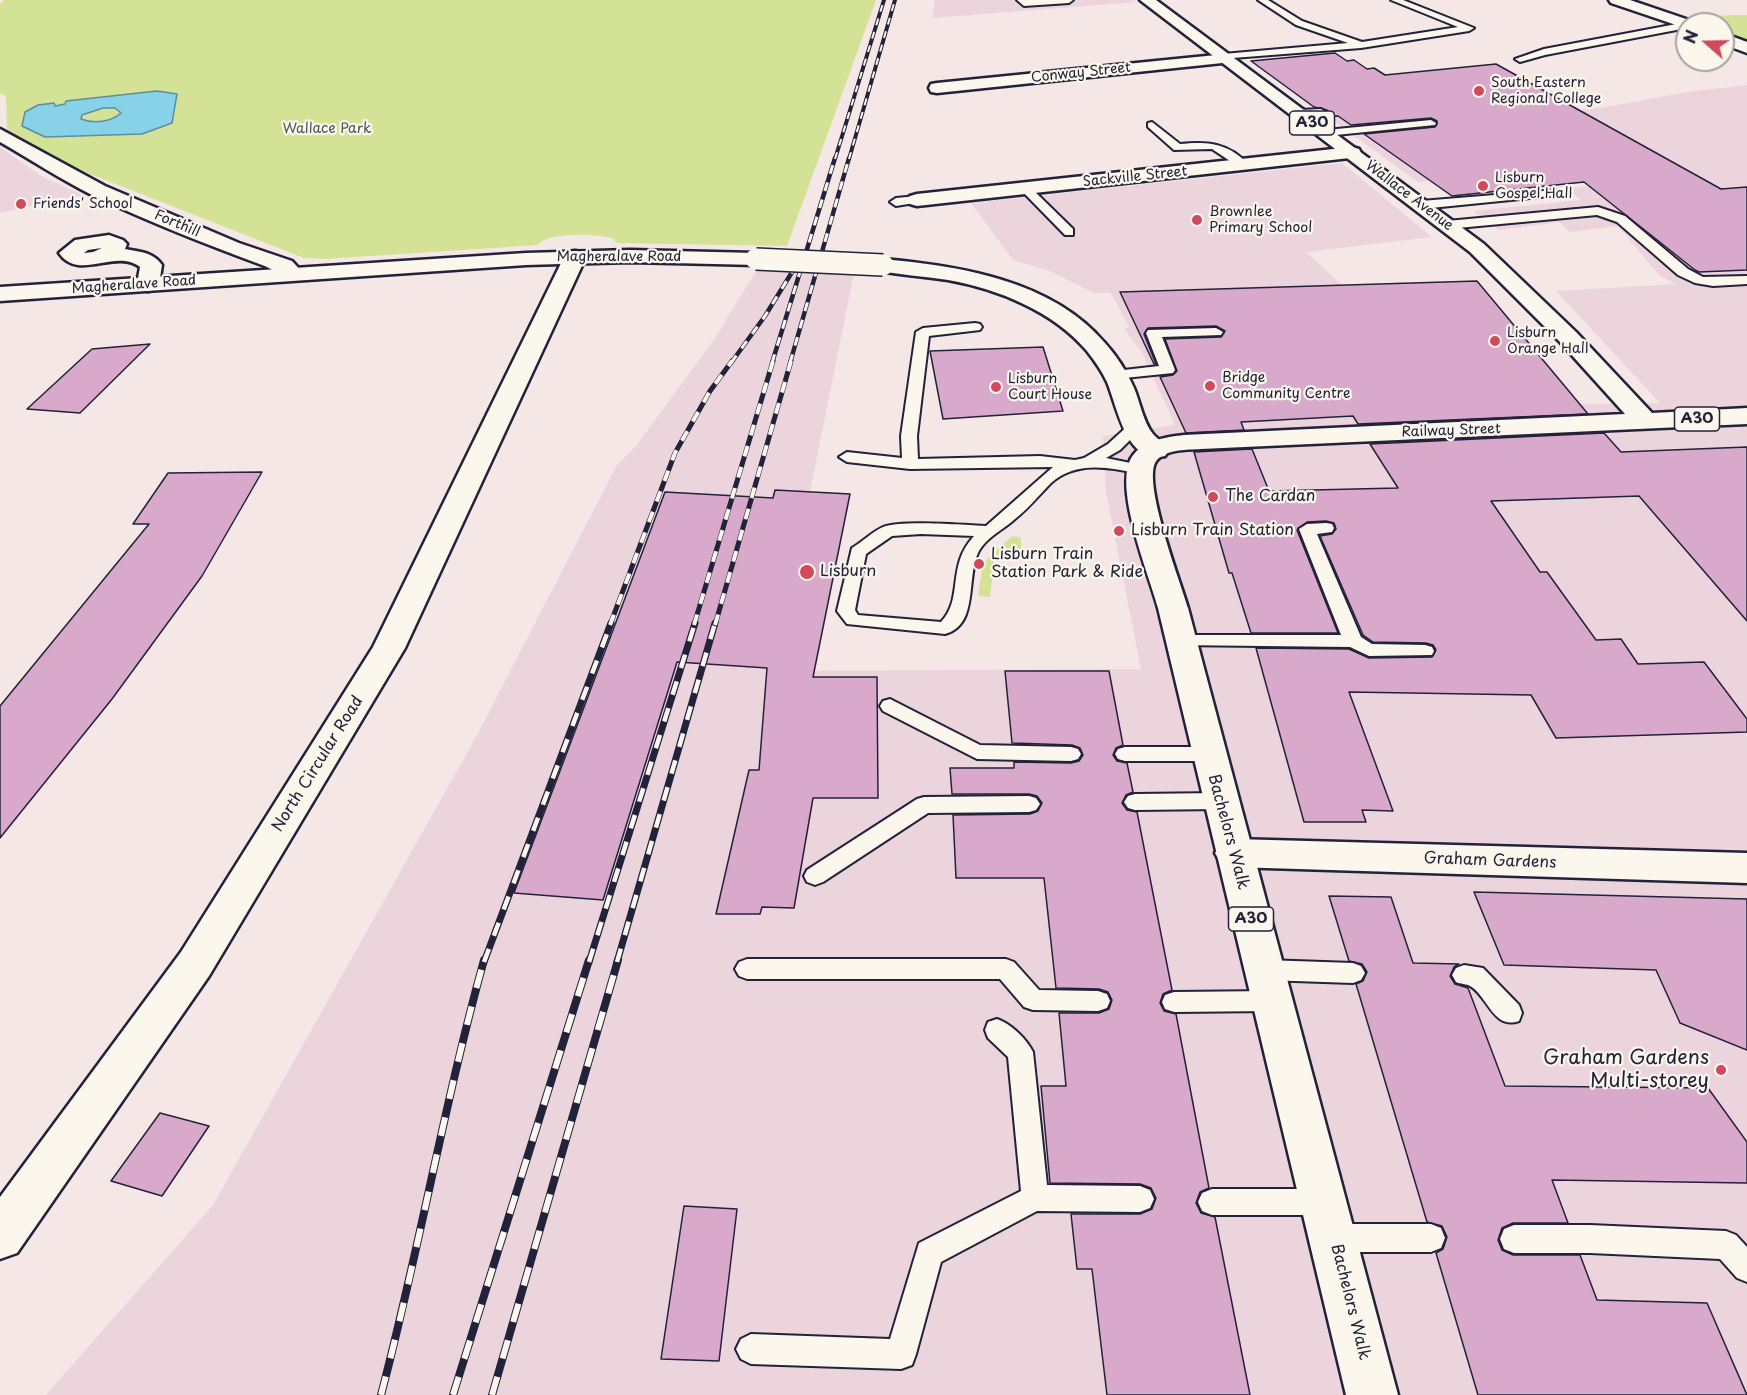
<!DOCTYPE html>
<style>
body{margin:0}
#map{position:relative;width:1747px;height:1395px;overflow:hidden;background:#f4e7e5;font-family:"Playpen Sans",sans-serif}
canvas{display:block}
.north{position:absolute;left:1675px;top:12px;width:60px;height:60px;box-sizing:border-box;background:#fbf7ec;border:2px solid #a4a2a5;border-radius:50%;rotate:290deg;font-size:16px;font-weight:700;line-height:24px;text-align:center;color:#22223b}
.north::after{content:'';display:block;margin:auto;width:21px;height:27px;background:#d1495b;clip-path:polygon(50% 0,100% 100%,50% 72%,0 100%)}
</style>
<div id="map">
<canvas width="1747" height="1395"></canvas>
<div class="north">N</div>
</div>
<script>
const c = document.querySelector('canvas').getContext('2d');
c.lineJoin = 'round';
function paint(path, color) { c.fillStyle = color; c.fill(path, 'evenodd'); }
function stroke(path, color, width, dash) { c.strokeStyle = color; c.lineWidth = width; c.lineCap = dash ? 'butt' : 'round'; c.setLineDash(dash || []); c.stroke(path); }
function write(font, color, halo, rows, align = 'center') {
  c.font = font + ' "Playpen Sans",sans-serif'; c.lineWidth = 4.5; c.setLineDash([]); c.textBaseline = 'middle'; c.strokeStyle = halo; c.fillStyle = color; for (const [text, x, y, turn = 0] of rows) {
    c.save(); c.translate(x, y); c.rotate((+turn || 0) * Math.PI / 180); c.textAlign = isNaN(turn) ? turn : align; if (halo) c.strokeText(text, 0, 0); c.fillText(text, 0, 0); c.restore();
  }
}
const built = new Path2D(`
 M935,0h198l3,2 -204,16z
 M1747,85v1310h-1701l167,-190 263,-468 141,-272 19,-19 77,-105 45,-73 96,5 -43,213 -44,185 374,-2 -35,-177 -3,-56 72,-11 -34,-74 -17,-22 5,-2 -18,-34h-17l-44,-22 -37,-11 -42,-57 371,-40 90,74 -126,15 36,33h31l205,119 82,-1 -104,-112 120,-7 -17,-9 -41,-49 -48,6 -11,-10 -60,8 -26,-19 108,-11 -15,-12 47,-4 -31,-20 -164,18 -90,-65 79,-8 70,11 129,-13 81,-15z
 M0,147l41,29 42,19 -83,18z`);
const green = new Path2D(`
 M4,0h872l-89,246 -171,-3 -2,-4c-15,-6 -67,-7 -77,6l-212,14 -21,-1 -224,-88 -73,-39 -1,-35 -6,-3v-89z
 M1730,15h17v27l-24,-10v-8h-19l-11,-5z
 M1012,536l9,2v18h-26l-5,41 -12,-1 5,-33z`);
const water = new Path2D(`
 M157,91l20,3 -5,29 -30,11 -97,3 -23,-11 3,-14 13,-7 16,-2 1,3 10,-2 1,-3zM103,108h12l6,5c-10,9 -27,11 -40,6l1,-4z`);
const building = new Path2D(`
 M1335,53l12,8 7,-1 13,9 7,-1 11,7 111,-11 225,125 26,-2v83l-48,2 -4,-2 -111,-88 -132,14 -88,-62 71,-7 2,-6 -6,-3 -80,7 -13,-9 -10,1 -2,-1 1,-6 -13,-3 -63,-46z
 M1477,281l111,133 -230,10 -5,-8 -112,6 3,8 -58,3 -26,-56 13,-2 4,-4 -12,-32 56,-2 4,-6 -9,-5 -68,2 -4,6 12,30h-2l-34,-72z
 M150,344l-70,69 -53,-4 65,-60z
 M1043,347l20,64 -120,8 -13,-68z
 M1604,433l17,19 126,-5v174l-108,-125 -148,5 49,71h7l49,68 25,-1 17,25 66,-2 43,57v13l-191,6 -25,-43 -182,-3 44,119 -31,-1 4,12h-62l-48,-174 93,1 20,9 63,-1 4,-7 -3,-5 -7,-2 -53,-1 -10,-7 -43,-99 12,-2 4,-5 -2,-6 -8,-2 -19,1 -10,8 41,103h-87l-19,-60h-3l-35,-121 58,-3 17,42 129,-3 -28,-44z
 M262,472l-60,104 -90,123 -112,139v-132l149,-182h-16l35,-51z
 M775,490l75,4 -37,183h64l1,121h-65l-19,110 -32,-1 -2,7h-44l33,-144h10l8,-102 -90,-6 -74,238 -89,-7 151,-401 108,6z
 M1005,671h104l14,74 -7,3 -3,7 4,6 10,2 6,29 -7,3 -4,8 5,7 10,2 35,178 -9,4 -3,9 4,8 12,3 33,174 -9,4 -4,11 5,10 14,4 35,178h-143l-15,-126h-15l-6,-55h69l12,-5 4,-11 -5,-10 -11,-4 -90,-1 -9,-97h25l-7,-73h40l10,-4 3,-9 -4,-8 -9,-3 -43,-1 -12,-110h-88l-3,-63 77,-1 8,-3 4,-8 -5,-7 -8,-2h-77l-2,-26h64v-6l57,1 8,-2 4,-6 -3,-7 -8,-3 -60,-2z
 M1474,892l273,7v151l-67,-27 -24,-53 -152,-5z
 M1329,896l62,1 22,66 46,1 -5,3 -4,9 5,8 13,4 37,98 203,2 39,54v41l-195,-3 16,43h-55l-11,5 -4,12 4,10 11,5h67l17,45 110,3 40,92h-269l-42,-142 7,-4 4,-12 -5,-11 -15,-4 -71,-238 7,-3 4,-9 -5,-8 -13,-3z
 M160,1113l49,13 -47,70 -51,-15z
 M684,1206l53,3 -18,152 -58,-2z`);
const lane = new Path2D(`
 M1017,0h56l-4,3 -45,3z
 M1258,0h10l34,21 60,21 96,-15 -67,-27h12l71,28 -5,3 -108,17 -141,11v-4l3,-1 125,-11 -52,-18z
 M1687,22l4,2h-4v4l-142,27 -25,7 -5,-3 29,-10z
 M1321,109l5,3 -1,2 -26,2 -5,-3 5,-3z
 M1431,120l5,3 -1,2 -109,11 -5,-3 5,-3z
 M1152,122l28,22c28,-3 49,-1 69,21l-6,3 -4,-1 -27,-18 -38,1 -26,-23v-4z
 M1026,186l4,1 43,42v6h-8l-43,-44v-4z
 M1556,190l6,3 -2,2 -139,14 -6,-4 6,-4z
 M917,196l4,2v4l-25,4 -6,-4 6,-4z
 M1598,207l27,9 63,53 15,8 44,-1v8l-34,2 -18,-3 -17,-8 -61,-53 -20,-7 -150,14 -6,-4 6,-4z
 M975,323l5,1 2,3 -2,3 -51,6 -12,100 1,23 122,-3 35,4 9,-2 24,-14 24,-22h10l3,3 -25,25 -14,8 39,8 2,3 -8,5c-30,-7 -63,-13 -88,9 -12,12 -22,25 -36,36 -12,11 -30,19 -37,34 -12,25 1,72 -33,81l-98,-10 -10,-13 15,-63c10,-6 20,-16 31,-21 18,-7 80,-2 103,-1l67,-59 -143,2 -63,-7 -8,-5 8,-5 55,6 -1,-22 15,-104 7,-4zM921,534l53,2c-28,30 -10,62 -33,86l-83,-7 -3,-5 11,-56 26,-18z
 M1216,328l7,4 -2,3 -59,2 13,33 -2,3 -58,6 -7,-4 7,-4 44,-5 -13,-33 2,-3z
 M1326,523l6,1 2,4 -2,4 -15,2 44,103 11,7 53,1 7,2 2,4 -2,4 -63,1 -19,-9 -176,-2 -2,-4 2,-4 7,-2h160l-42,-106 8,-5z
 M890,699l90,46 91,2 7,2 3,5 -3,5 -7,2 -94,-2 -94,-48 -3,-5 3,-5z
 M1125,747h83l7,2 3,5 -3,5 -7,2h-83l-7,-2 -3,-5 3,-5z
 M1221,793l7,2 4,6 -4,6 -7,2 -86,1 -7,-2 -4,-6 4,-6 7,-2z
 M1029,796l7,2 4,6 -4,6 -7,2 -101,1 -105,69 -8,3 -8,-3 -3,-6 3,-6 110,-71 7,-2z
 M747,959h259l8,3 25,28 59,1 9,3 3,7 -3,7 -9,3 -65,-1 -9,-3 -24,-28h-253l-8,-3 -4,-7 4,-7z
 M1265,960l88,3 8,3 4,7 -4,7 -8,3 -88,-3 -8,-3 -4,-7 4,-7z
 M1464,965l19,3 36,37 3,8 -3,8c-26,9 -31,-25 -49,-35 -3,-2 -10,-2 -14,-4l-4,-7 4,-7z
 M1272,991l9,3 3,7 -3,7 -9,3 -98,1 -9,-3 -3,-7 3,-7 9,-3z
 M997,1019c14,5 29,19 36,33l14,133 93,1 10,4 4,9 -4,9 -10,4 -103,-1 -96,51 -25,92 -4,11 -11,4 -150,-5 -10,-5 -5,-10 5,-10 10,-5 139,5 29,-96 102,-52 -13,-134 -20,-19 -3,-8 3,-8z
 M1212,1189h113l10,4 4,9 -4,9 -10,4h-113l-10,-4 -4,-9 4,-9z
 M1334,1224h97l10,4 4,10 -4,10 -10,4h-97l-10,-4 -4,-10 4,-10z
 M1514,1225h76l136,6 10,4 11,12v35l-10,-4 -17,-19 -130,-6h-76l-10,-4 -4,-10 4,-10z`);
const street = new Path2D(`
 M1226,54l6,2 2,3 -2,3 -295,31 -6,-1 -2,-4 2,-4 6,-1z
 M0,129l105,57 134,57 53,18 11,12 -3,5c-15,3 -24,-8 -38,-13 -57,-21 -115,-44 -170,-70 -32,-16 -62,-36 -92,-53z
 M1352,147l7,2 2,4 -2,4 -442,49 -7,-2 -3,-4 3,-4 7,-2z
 M109,235l14,5 4,4 -2,5c15,3 28,3 37,16l-3,19 -3,5 -8,2 -8,-2 -3,-5 3,-17c-25,-19 -61,15 -81,-14l16,-13zM102,248l-9,4 -9,1 4,-3z
 M575,251l8,1 3,5 -181,391 -196,328 -192,277 -17,6v-62l181,-245 192,-305 191,-390 3,-5z
 M1234,839l513,14v30l-513,-16 -13,-4 -6,-10 6,-10z`);
const secondary = new Path2D(`
 M630,250l126,3 8,1 3,5 -3,5 -8,1 -126,-3 -104,3 -526,36v-14l526,-34z
 M883,259c76,7 168,21 221,83 12,13 23,30 30,46 6,14 9,34 19,46 5,6 12,9 16,16l-4,6c-39,9 -47,-48 -58,-74 -5,-11 -13,-22 -20,-31 -34,-40 -89,-62 -139,-71 -24,-4 -49,-5 -73,-10l-3,-5 3,-5z`);
const primary = new Path2D(`
 M1140,0h16l328,244 92,88 76,81 95,-5v16l-546,25c-14,1 -34,0 -44,11 -17,18 24,123 31,148l210,787h-52l-188,-787c-9,-34 -48,-127 -24,-154 11,-14 33,-17 50,-19l441,-21 -65,-72 -90,-90z
 M1609,0h21l62,21 3,3h-8v5l-5,-2 -71,-24z
 M1723,33l24,9v11l-24,-9z`);
const railFar4 = new Path2D(`
 M835,159l49,-159
 M849,159l46,-159`);
const railFar3 = new Path2D(`
 M731,363l34,-47 32,-52
 M772,363l63,-205
 M790,363l59,-205`);
const railFar2 = new Path2D(`
 M610,625l65,-172 35,-62 22,-30
 M694,625l79,-264
 M715,625l76,-264`);
const railFar1 = new Path2D(`
 M484,962l127,-339
 M589,962l106,-339
 M617,962l98,-339`);
const rail = new Path2D(`
 M381,1395c38,-144 63,-291 103,-435
 M453,1395l136,-435
 M492,1395l126,-435`);
const secondaryBridge = new Path2D(`
 M756,259l127,6`);
const markers = [
 [1479,91,6,"#d1495b"],
 [1483,186,6,"#d1495b"],
 [21,204,6,"#d1495b"],
 [1197,220,6,"#d1495b"],
 [1495,341,6,"#d1495b"],
 [1210,386,6,"#d1495b"],
 [996,387,6,"#d1495b"],
 [1213,497,6,"#d1495b"],
 [1119,531,6,"#d1495b"],
 [979,564,6,"#d1495b"],
 [807,572,8,"#d1495b"],
 [1721,1070,6,"#d1495b"]
];
const farStreetnames = [
 ["Conway Street",1081,73,-6],
 ["Sackville Street",1135,177,-6],
 ["Wallace Avenue",1409,196,37],
 ["Forthill",177,224,23],
 ["Magheralave Road",619,257],
 ["Magheralave Road",134,285,-4],
 ["Railway Street",1451,431,-2]
];
const farPoinames = [
 ["South Eastern",1491,83],
 ["Regional College",1491,99],
 ["Lisburn",1495,178],
 ["Gospel Hall",1495,194],
 ["Friends' School",33,204],
 ["Brownlee",1209,212],
 ["Primary School",1209,228],
 ["Lisburn",1507,333],
 ["Orange Hall",1507,349],
 ["Bridge",1222,378],
 ["Community Centre",1222,394],
 ["Lisburn",1008,379],
 ["Court House",1008,395]
];
const farParknames = [
 ["Wallace Park",327,129]
];
const shields = [
 [1312,123,45],
 [1697,419,45],
 [1251,919,45]
];
const shieldNames = [
 ["A30",1312,123],
 ["A30",1697,419],
 ["A30",1251,919]
];
const poiNames = [
 ["The Cardan",1225,497],
 ["Lisburn Train Station",1131,531],
 ["Lisburn Train",991,555],
 ["Station Park & Ride",991,573],
 ["Lisburn",820,572]
];
const streetNames = [
 ["North Circular Road",318,764,-58],
 ["Bachelors Walk",1228,832,75],
 ["Graham Gardens",1490,861,2],
 ["Bachelors Walk",1350,1302,76]
];
const nearPoinames = [
 ["Graham Gardens",1709,1058],
 ["Multi-storey",1709,1081]
];
paint(built, '#ecd4dd');
paint(green, '#d3e295');
paint(water, '#88d2e8');
stroke(water, '#5f8ca3', 1.5);
paint(building, '#d8a9cb');
stroke(building, '#22223b', 1.5);
stroke(lane, '#22223b', 4);
stroke(street, '#22223b', 5);
stroke(secondary, '#22223b', 5);
stroke(primary, '#22223b', 5);
paint(lane, '#fbf7ec');
paint(street, '#fbf7ec');
paint(secondary, '#fbf7ec');
paint(primary, '#fbf7ec');
stroke(railFar4, '#22223b', 4);
stroke(railFar3, '#22223b', 4.5);
stroke(railFar2, '#22223b', 5);
stroke(railFar1, '#22223b', 7);
stroke(rail, '#22223b', 8);
stroke(railFar4, '#fbf7ec', 2, [7]);
stroke(railFar3, '#fbf7ec', 3, [9]);
stroke(railFar2, '#fbf7ec', 4, [11]);
stroke(railFar1, '#fbf7ec', 4.5, [14]);
stroke(rail, '#fbf7ec', 6, [19]);
stroke(secondaryBridge, '#22223b', 24, []);
stroke(secondaryBridge, '#fbf7ec', 21);
for (const [x, y, r, color] of markers) { const dot = new Path2D(); dot.arc(x, y, r, 0, 2 * Math.PI); c.fillStyle = color; c.fill(dot); stroke(dot, '#fbf7ec', 2); }
write('14px', '#22223b', '#fbf7ec', farStreetnames);
write('14px', '#22223b', '#fbf7ec', farPoinames, 'left');
write('14px', '#4e5252', '#fbf7ec', farParknames);
for (const [x, y, w] of shields) { const box = new Path2D(); box.roundRect(x - w / 2, y - 12, w, 24, 4.5); c.fillStyle = '#fbf7ec'; c.fill(box); stroke(box, '#22223b', 1.5); }
write('bold 15px', '#22223b', null, shieldNames);
write('16px', '#22223b', '#fbf7ec', poiNames, 'left');
write('16px', '#22223b', '#fbf7ec', streetNames);
write('20px', '#22223b', '#fbf7ec', nearPoinames, 'right');
</script>
